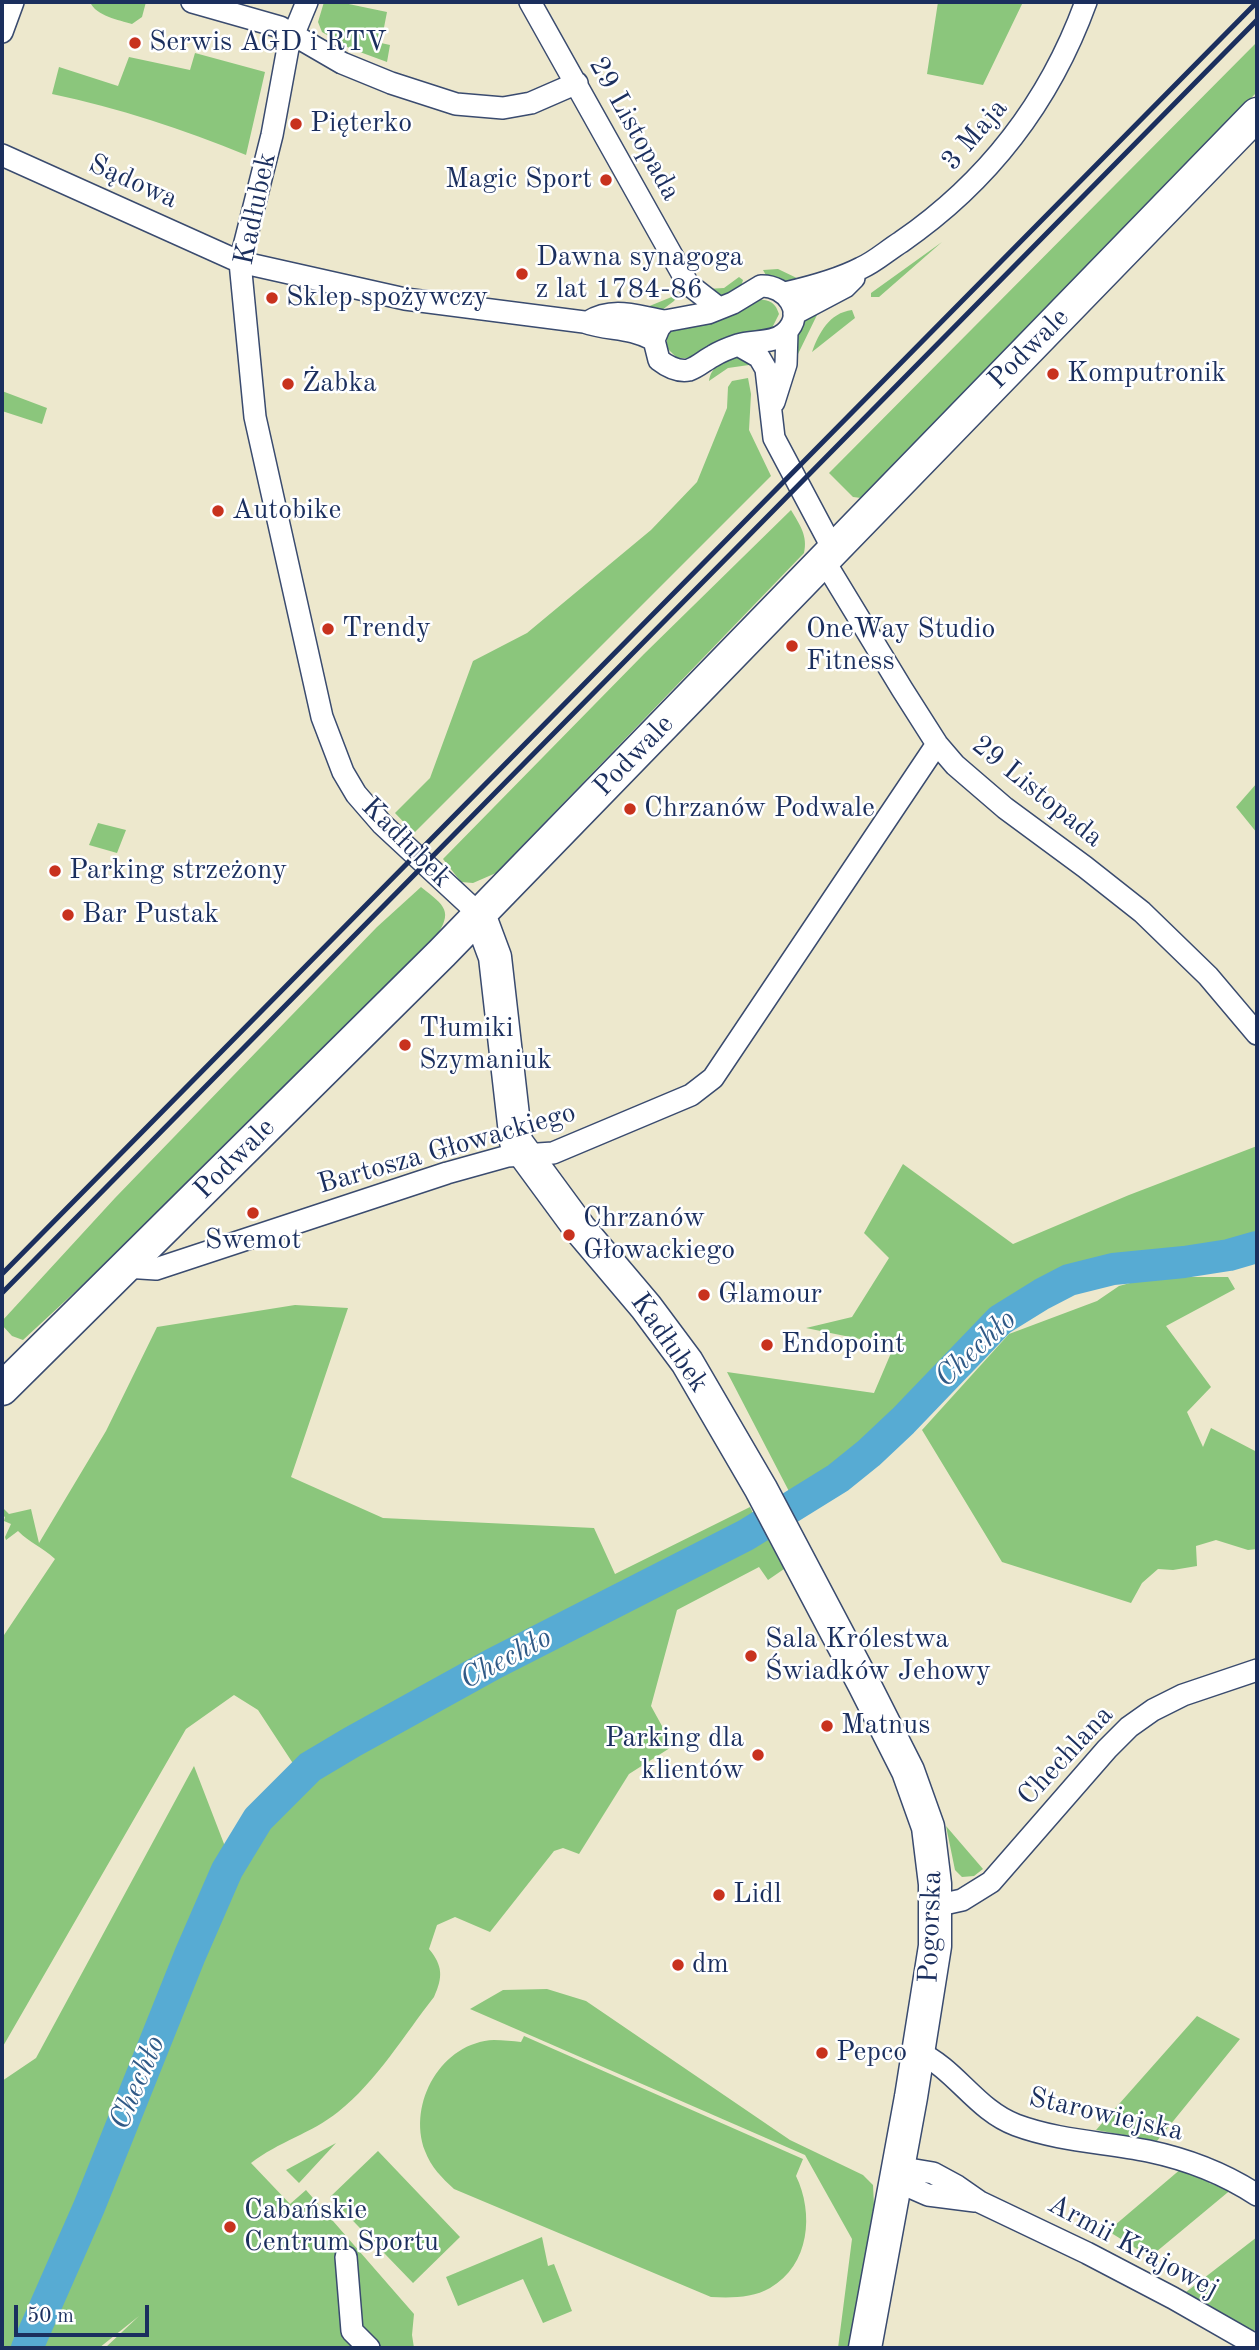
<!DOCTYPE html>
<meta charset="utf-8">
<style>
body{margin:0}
#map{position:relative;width:1259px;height:2350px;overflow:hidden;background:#ede8cd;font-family:"Old Standard TT",serif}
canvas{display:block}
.frame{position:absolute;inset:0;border:4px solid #1b2f5e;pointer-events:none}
.scale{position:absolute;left:14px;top:2305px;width:135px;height:32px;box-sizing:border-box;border:4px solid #1b2f5e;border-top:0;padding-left:9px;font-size:21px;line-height:24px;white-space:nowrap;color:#1b2f5e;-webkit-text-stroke:5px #fff;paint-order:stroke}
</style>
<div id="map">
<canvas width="1259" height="2350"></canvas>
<div class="frame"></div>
<div class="scale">50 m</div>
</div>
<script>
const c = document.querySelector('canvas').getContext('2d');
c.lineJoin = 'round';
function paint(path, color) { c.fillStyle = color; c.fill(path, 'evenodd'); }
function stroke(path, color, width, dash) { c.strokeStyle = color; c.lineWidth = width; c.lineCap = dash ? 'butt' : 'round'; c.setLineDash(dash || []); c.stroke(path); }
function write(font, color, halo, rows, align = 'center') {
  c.font = font + ' "Old Standard TT",serif'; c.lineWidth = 5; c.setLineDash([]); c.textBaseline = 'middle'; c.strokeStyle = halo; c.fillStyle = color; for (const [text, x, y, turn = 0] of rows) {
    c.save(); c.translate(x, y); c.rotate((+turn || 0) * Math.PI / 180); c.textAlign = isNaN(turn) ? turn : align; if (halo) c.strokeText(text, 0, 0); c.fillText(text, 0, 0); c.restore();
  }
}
const green = new Path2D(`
 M90,2h56l-4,15 -10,7c-13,-4 -36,-8 -42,-22z
 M324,2h15l48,10 -6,31 9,2 -3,17 -38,-14 -27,-16 -4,-10z
 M938,2h85l-40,83 -56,-11z
 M1257,42v50l-380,393 -16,13 -8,-1 -24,-24z
 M195,53l70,19 -19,83c-63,-26 -128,-47 -194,-61l7,-27 59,19 11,-29 61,13z
 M942,242l-63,55h-8v-4z
 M778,269l25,12 -6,5 -30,-9 -4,-7z
 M739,277l4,3 -3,10 -20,7 -14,-8 18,-1z
 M679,294l-5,7 -12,9 -15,-3z
 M756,299c12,1 19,2 23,15l-7,14 -80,30h-15l-10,-10v-12l8,-8z
 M852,310l3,8 -43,34c7,-19 17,-39 40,-42z
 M815,311l2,4 -19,39 -3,2c-4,-21 4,-32 20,-45z
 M732,357h12l12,7 -28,4 -19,13c2,-14 12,-18 23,-24z
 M748,378l3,16 -2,36 22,46 -357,357 -19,-20 35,-35 43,-117 54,-28 124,-103 46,-48 30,-74 1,-21 4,-6z
 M2,391l45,17 -5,16 -40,-13z
 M791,510c9,15 17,26 13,43l-308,320 -23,10 -12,-1 -18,-23 201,-205z
 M1257,783v50l-21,-26z
 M98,823l28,7 -9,23 -28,-8z
 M421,887c24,19 33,24 14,51l-278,278 -134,124 -11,-4 -10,-11v-4l113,-123 262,-271z
 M1257,1146v92l-18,7 -145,24c-21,6 -61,18 -79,31 -41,30 -77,77 -113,113 -34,34 -68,62 -109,86l-66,-127 147,21 20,-47 -88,-18 46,-11 37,-59 -25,-25 39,-69 110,80 116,-49z
 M1152,1277h76l7,12 -69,37 45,61 -24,25 16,35 8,-19 46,24v97l-9,1 -32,-10 -20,6 1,20 -24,4 -15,-1 -16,14 -11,20 -129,-41 -80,-132 87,-96 88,-33 22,-15z
 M295,1305l53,3 -57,169 92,41 211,10 21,46 135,-67 6,12 -52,32 -371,186 -39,28 -36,-55 -24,-15 -48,34 -184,319v-410l53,-79c-13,-12 -25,-16 -37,-28l-12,9 -1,-3 6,-13 -7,-3 1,-4 -3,-2v-8l7,7 22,-5 8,34 67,-112 51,-104z
 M768,1539l16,30 -16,11 -9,-13 -82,43 -26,96 22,40 -44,28 -50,80 -16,-6 -9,3 -64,81 -35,-15 -18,8 -8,24c14,17 14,28 5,48 -30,38 -57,84 -96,115 -26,21 -60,30 -87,51l39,41 16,-14 108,124 -2,21 2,13h-309l34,-32 -40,32h-58l189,-460 32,-60 57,-55 416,-221z
 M194,1766l32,83 -34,71 -67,171 -106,257h-17v-267l34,-23z
 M946,1826l37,43 -9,7 -12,1 -7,-7z
 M547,1989l39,12 204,139 73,35 10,10 1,20 -26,143h-10l14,-109 -47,-84 -335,-146 33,-19z
 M1197,2016l43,23 -83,102 -61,-11z
 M524,2036l279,123 -7,17c18,37 14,89 -26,112 -17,10 -39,10 -59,9l-257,-108c-12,-11 -23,-22 -29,-38 -18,-48 17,-109 69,-111 9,0 19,1 27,2z
 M336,2143l-37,40 -13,-13z
 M378,2151l82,86 -47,46 -83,-86z
 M1182,2168l25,9 2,6 9,3 4,-3 11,5 -83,69 -42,-26z
 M542,2237l6,29 6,-2 18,47 -29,12 -20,-44 -65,27 -12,-29z
 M1257,2237v91l-4,4 -67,-40z`);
const river = new Path2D(`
 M27,2348l62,-141 101,-252 37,-85 31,-51 52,-52 42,-25 141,-78 253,-129 92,-57 31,-25 34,-32 97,-101 42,-26 27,-14 44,-11 71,-7 45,-7 28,-8`);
const street = new Path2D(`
 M192,2l88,25 62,36 49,20 65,21 47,4 28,-5 46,-20
 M307,2l-19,46 -16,87 -32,127 15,155 67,300 21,55 13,22 26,30 97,90
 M530,2l158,282 31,24
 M2,32l11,-30
 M2,155l238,107 165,37 179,23c26,9 44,4 70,18
 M761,286c25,-1 46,27 24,47 -12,11 -32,7 -47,12 -9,3 -17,6 -25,11 -8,4 -15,11 -24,14 -11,2 -21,-3 -30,-10l-5,-20 5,-12 6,-7 43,-8 25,-10z
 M785,293c26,-6 53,-13 76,-25 14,-6 27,-18 40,-26 87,-60 149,-141 185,-240
 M794,314l51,-27 9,-9
 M588,322c26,-16 50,-5 77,-1
 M738,345l21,12 7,12 8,69 59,111
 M774,402l12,-38 1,-32
 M823,559l79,130 35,55 18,21 50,43 80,59 57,45 66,64 49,58
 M125,1267l31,2 291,-96 61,-17 45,-3 138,-58 22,-17 224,-334
 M935,1906l27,-6 29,-18 116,-133 22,-22 24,-17 30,-15 74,-25
 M918,2052c38,17 58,58 98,73 43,16 88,17 132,26 38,8 77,23 109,44
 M897,2173l18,-3 18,3 24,13 23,16 107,51 86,45 84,48
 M897,2173l15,15 16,7 47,6
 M346,2257l6,74 17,17`);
const secondary = new Path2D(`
 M479,914l16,43 21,185 64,87 66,78 41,55 74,127 103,195 44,87 20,56 7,57v62l-24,151 -46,251
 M2,1389l440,-436 815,-839`);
const rail = new Path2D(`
 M2,1274l1255,-1272
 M2,1293l1255,-1273`);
const markers = [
 [135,43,7,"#c8321e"],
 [296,124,7,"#c8321e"],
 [606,180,7,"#c8321e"],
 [522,274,7,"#c8321e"],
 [272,298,7,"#c8321e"],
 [1053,374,7,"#c8321e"],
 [288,384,7,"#c8321e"],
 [218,511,7,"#c8321e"],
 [328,629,7,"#c8321e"],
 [792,646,7,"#c8321e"],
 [630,809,7,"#c8321e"],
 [55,871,7,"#c8321e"],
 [68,915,7,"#c8321e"],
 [405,1045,7,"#c8321e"],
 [253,1213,7,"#c8321e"],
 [569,1235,7,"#c8321e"],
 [704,1295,7,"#c8321e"],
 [767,1345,7,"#c8321e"],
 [751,1656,7,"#c8321e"],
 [827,1726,7,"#c8321e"],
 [758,1755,7,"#c8321e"],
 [719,1895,7,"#c8321e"],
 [678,1965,7,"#c8321e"],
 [822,2053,7,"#c8321e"],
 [230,2227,7,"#c8321e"]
];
const poiNames = [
 ["Serwis AGD i RTV",149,43],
 ["Pięterko",310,124],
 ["Magic Sport",592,180,"right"],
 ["Dawna synagoga",536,258],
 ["z lat 1784-86",536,290],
 ["Sklep spożywczy",286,298],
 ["Komputronik",1067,374],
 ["Żabka",302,384],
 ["Autobike",232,511],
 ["Trendy",342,629],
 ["OneWay Studio",806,630],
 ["Fitness",806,662],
 ["Chrzanów Podwale",644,809],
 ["Parking strzeżony",69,871],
 ["Bar Pustak",82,915],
 ["Tłumiki",419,1029],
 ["Szymaniuk",419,1061],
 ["Chrzanów",583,1219],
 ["Głowackiego",583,1251],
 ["Swemot",253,1241,"center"],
 ["Glamour",718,1295],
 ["Endopoint",781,1345],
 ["Sala Królestwa",765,1640],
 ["Świadków Jehowy",765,1672],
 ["Matnus",841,1726],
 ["Parking dla",744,1739,"right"],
 ["klientów",744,1771,"right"],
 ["Lidl",733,1895],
 ["dm",692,1965],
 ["Pepco",836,2053],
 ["Cabańskie",244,2211],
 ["Centrum Sportu",244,2243]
];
const streetNames = [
 ["29 Listopada",634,129,61],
 ["3 Maja",975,135,-49],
 ["Sądowa",133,182,24],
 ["Kadłubek",256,209,-78],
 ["Podwale",1029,349,-45],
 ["Podwale",634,756,-46],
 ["29 Listopada",1037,792,39],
 ["Kadłubek",406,843,45],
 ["Bartosza Głowackiego",447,1149,-16],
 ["Podwale",235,1159,-45],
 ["Kadłubek",669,1343,55],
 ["Chechlana",1066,1756,-47],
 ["Pogorska",931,1927,-88],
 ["Starowiejska",1106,2115,13],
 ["Armii Krajowej",1133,2247,28]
];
const waterNames = [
 ["Chechło",976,1349,-43],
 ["Chechło",506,1659,-28],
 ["Chechło",138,2083,-67]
];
paint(green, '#8bc67c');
stroke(river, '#57abd3', 32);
stroke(street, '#3a4b6f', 24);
stroke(secondary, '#3a4b6f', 35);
stroke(street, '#fff', 21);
stroke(secondary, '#fff', 32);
stroke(rail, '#1b2f5e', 5);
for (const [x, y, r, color] of markers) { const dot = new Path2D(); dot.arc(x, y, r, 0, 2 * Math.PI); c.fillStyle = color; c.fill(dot); stroke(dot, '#fff', 2.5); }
write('28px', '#1b2f5e', '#fff', poiNames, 'left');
write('28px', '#1b2f5e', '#fff', streetNames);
write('italic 30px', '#305a87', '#fff', waterNames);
</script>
